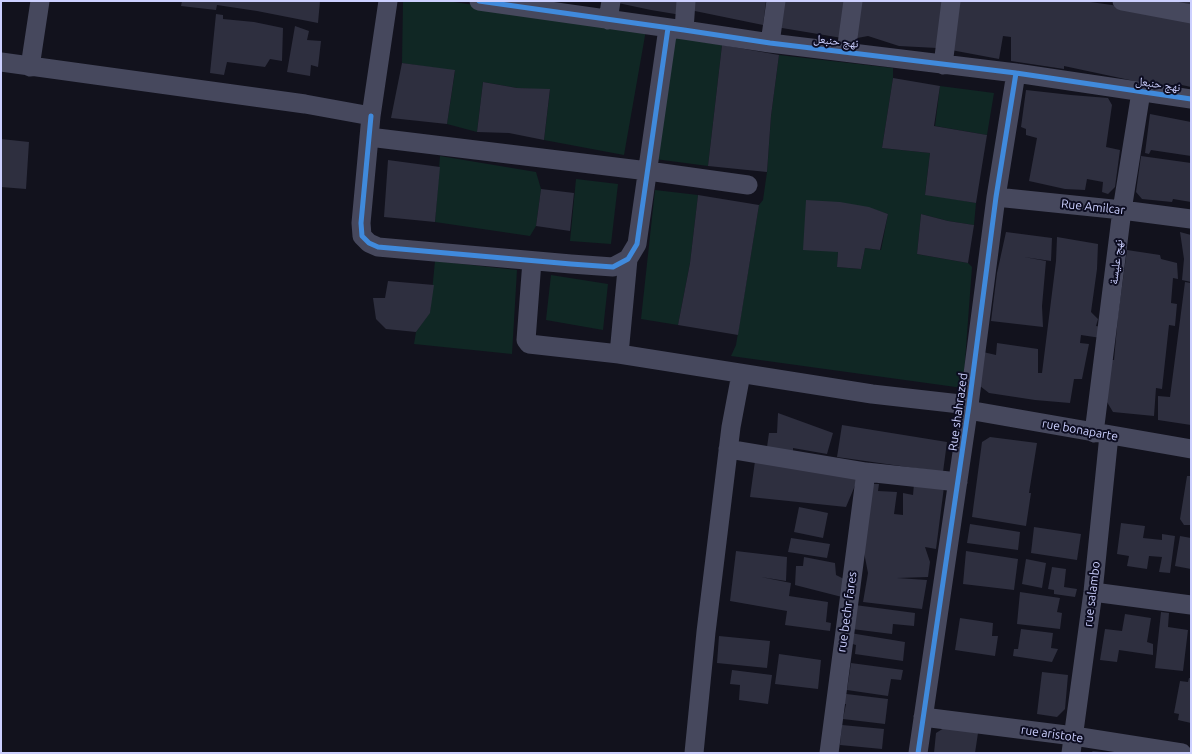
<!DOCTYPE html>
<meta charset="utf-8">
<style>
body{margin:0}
#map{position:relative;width:1192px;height:754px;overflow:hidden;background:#12121d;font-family:Ubuntu,sans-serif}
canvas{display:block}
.frame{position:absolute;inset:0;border:2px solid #ccd0ff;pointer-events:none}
</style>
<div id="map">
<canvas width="1192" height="754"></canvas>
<div class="frame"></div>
</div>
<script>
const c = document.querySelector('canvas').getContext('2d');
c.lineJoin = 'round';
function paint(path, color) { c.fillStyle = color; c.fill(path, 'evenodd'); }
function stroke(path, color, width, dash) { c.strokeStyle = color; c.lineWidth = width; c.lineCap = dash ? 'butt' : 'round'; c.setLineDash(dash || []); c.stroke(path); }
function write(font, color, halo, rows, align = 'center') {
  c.font = font + ' Ubuntu,"Noto Naskh Arabic",sans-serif'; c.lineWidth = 4; c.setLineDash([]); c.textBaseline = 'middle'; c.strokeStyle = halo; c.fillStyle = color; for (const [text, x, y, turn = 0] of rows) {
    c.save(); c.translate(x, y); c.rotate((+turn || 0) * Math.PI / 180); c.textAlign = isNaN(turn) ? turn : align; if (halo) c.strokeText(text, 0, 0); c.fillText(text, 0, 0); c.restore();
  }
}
const green = new Path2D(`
 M403,1h44l199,29 -22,125 -80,-15 6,-50 -33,-2 -34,-6 -6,50 -30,-8 8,-53 -53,-8z
 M673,37l49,8 -14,121 -53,-7z
 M779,55l114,13v10l-11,70 48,5 -5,41 51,9 -2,22 -26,-4 -27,-7 -4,40 51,9 4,4 -9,121 -232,-32 5,-11 23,-140 4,-5 4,-28 4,-56zM806,201c29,1 54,3 82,13l-7,36 -16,-2 -4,21 -24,-2 1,-15z
 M940,86l54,7 -7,42 -52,-9z
 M440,156l96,16 5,17 -5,37 -6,10 -95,-14z
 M576,179l42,5 -7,60 -41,-3z
 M655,190l43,5 -8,68 -12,62 -37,-6z
 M435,261l82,9 -5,84 -98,-10 2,-12 14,-20z
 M551,275l57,9 -5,46 -57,-10z`);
const building = new Path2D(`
 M182,1h138l-2,22 -61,-12 -40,-6 -1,5 -35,-4z
 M618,1h65l-2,14 -30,-5 -33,-7z
 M691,1h75l-3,24 -73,-15z
 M780,1h67l-5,37 -66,-11z
 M858,1h86l-7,47 -38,-2 -31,-10 -16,3z
 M958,1h125l29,4 79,17v65l-9,-2h-29l-89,-19v3l-53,-8v-24l-8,-1 -4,23 -48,-9z
 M1169,1h22v10z
 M216,14l7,1v4l31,3 29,6 -1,33 -12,-2 -5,8 -38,-5 -3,13 -14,-2z
 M295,26l14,5 -2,9 14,1 -3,26 -7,-2 -1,11 -23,-4z
 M722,45l57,10 -8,61 -4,56 -59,-6z
 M402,63l53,7 -8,54 -56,-6z
 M893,78l47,8 -6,40 53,9 -11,68 -51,-8 5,-42 -48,-5z
 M483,82l34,6 33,1 -6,51 -35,-7 -32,-1z
 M1026,90l45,5 37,3 4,7 -6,42 14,3 -5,37 -7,7 -6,-2 1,-10 -16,-3 -2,11 -20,-1 -36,-8 8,-43 -11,-3v-6l-5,-2z
 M1150,114l41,8v34l-40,-6 -2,4 -4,-1z
 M1,139l28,3 -3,47 -25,-2z
 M1141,156l50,7v39l-18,-3 -1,3 -30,-3 -6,-7z
 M388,160l52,7 -5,55 -51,-5z
 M541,189l33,4 -4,38 -34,-5z
 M698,195l61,10 -21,130 -60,-10 12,-62z
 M806,200l34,2 29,5 19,7 -8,36 -15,-2 -4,21 -24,-2 1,-15 -35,-2z
 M921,214l27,7 26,4 -6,38 -51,-9z
 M1006,232l46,6 -1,23 -27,-4 22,4 -4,45 1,21 -52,-6 6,-48z
 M1180,232l11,3v47l-9,-2 2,-21z
 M1057,237l41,7 -1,25 -6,43 7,7 -2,7 6,1 -1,11 -20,-3 -1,8 9,1 -7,35h-8l-4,24 -35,-3 -46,-7 -9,-7 3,-34 13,3 1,-12 41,6v24h4l14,-112z
 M1127,250l33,5 1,4 16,4 1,16 -5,-1 -2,25 6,1 -2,22 -6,-1 -7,64 -6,-1 -2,28 -41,-4 -6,-10 2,-42h5l4,-44z
 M388,281l46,4 -4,28 -14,19 -30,-3 -10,-10 -3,-21h12z
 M1185,282l6,1v142l-33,-5v-24l12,1z
 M778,413l55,20 -6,21 -34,-6v6l-26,-7 2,-14h8z
 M842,425l105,17 -4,30 -106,-15z
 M990,437l47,6 -8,50h2l-5,33 -54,-9 10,-75z
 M755,461l104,15 -13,31 -96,-10z
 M1187,476h4v49h-7l-4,-6z
 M869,484h10l-1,7 19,1 -3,22 9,1v-22l10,2 1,-11 30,3 -8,62 -11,-2 5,15 -2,15 -31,1 30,2 -5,29 -59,-7 5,-29 -6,-31z
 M799,507l29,6 -5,25 -29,-6z
 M1121,523l24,3 -2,12 19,2v-6l13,2 -5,37 -11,-1 3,-15 -13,-1 -2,13 -20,-3 2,-10 -12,-2z
 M970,524l50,8 -2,18 -51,-7z
 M1034,527l47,7 -4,26 -46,-7z
 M1180,536l11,2v31l-16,-3z
 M791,538l39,6 -3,14 -39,-6z
 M736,551l51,6 -1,24 -25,-4 30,6 -2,13 39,6 -2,20 5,1 -1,8 -45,-6 2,-14 -57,-10z
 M966,551l52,8 -4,31 -51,-6z
 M804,557l31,6 1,12 8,4 -2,18 -47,-12 1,-19h7z
 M1026,559l20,4 -4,25 -20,-4z
 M1052,567l14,2 -2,18 13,2 -2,8 -21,-3v-4l-6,-1z
 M1020,592l40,6 -3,14 5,1 -2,16 -43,-5z
 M855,605l60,8 -1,13 -21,-2 -1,10 -40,-5z
 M1161,612l8,1 -1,14 20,3 -5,41 -28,-3z
 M1125,614l26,4 -4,24 6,2v11l-34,-5 -2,12 -17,-2 5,-31 17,2z
 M960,618l33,5 -1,13h6l-3,20 -40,-6z
 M1021,629l32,4 -2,15 7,1 -6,13 -39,-6 1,-7h4z
 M850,633l55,9 -2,19 -48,-7 1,-9 -7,-2z
 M719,636l51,5 -3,27 -50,-5z
 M779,654l42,6 -3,29 -43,-5z
 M851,663l52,7 -2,10 -10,-1 -3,17 -41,-6z
 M732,670l40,5 -4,29 -29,-4 1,-15 -10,-1z
 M1042,672l26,3 -3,34 -8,8 -20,-3z
 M1189,678h2v45l-13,-3 1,-6 -5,-1 6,-32 8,1z
 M838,693l50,6 -3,25 -42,-5 3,-15h-4z
 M842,725l42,4 -2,20 -42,-4z
 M944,728l34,5 -3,20h-41l2,-20z
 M1093,751l10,1 -1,1h-12z`);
const minor = new Path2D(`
 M479,1l205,29 86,13 246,30 175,26
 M1122,1l69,13
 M608,20l3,-19
 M684,30l2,-29
 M770,43l6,-42
 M846,52l7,-51
 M1,62l304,42 66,12 17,-115
 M943,65l8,-64
 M30,67l10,-66
 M371,116l-10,107 1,13 7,7 9,4 193,17 42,3 15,-8 9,-15 31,-216
 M369,137l279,34 100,14
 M996,197l126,13 69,9
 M532,261l-6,79 3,4 90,10 253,40 97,11
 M619,354l9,-95
 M968,410l223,39
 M1094,433l28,-223 19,-118
 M728,449l138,23 92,10
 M1093,592l98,13
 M923,717l151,19 108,17
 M694,753l12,-121 25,-205 10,-53
 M829,753l37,-281
 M918,753l51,-348 27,-208 20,-124
 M1071,753l22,-161 16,-157`);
const cycleway = new Path2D(`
 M479,1l205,29 86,13 246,30 175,26
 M371,116l-10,107 1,13 7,7 9,4 193,17 42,3 15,-8 9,-15 31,-216
 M918,753l51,-348 27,-208 20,-124`);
const streetNames = [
 ["نهج حنبعل",836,41,7],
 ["نهج حنبعل",1158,84,9],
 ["Rue Amilcar",1093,207,6],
 ["نهج عليسة",1116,262,-83],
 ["Rue shahrazed",958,412,-82],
 ["rue bonaparte",1080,430,10],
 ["rue salambo",1092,594,-83],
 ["rue bechr fares",847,612,-82],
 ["rue aristote",1052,734,8]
];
paint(green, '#102724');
paint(building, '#2e2f3f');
stroke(minor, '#46485d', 19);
stroke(cycleway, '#408adc', 5);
write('12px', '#ccd0ff', '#0d0d21', streetNames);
</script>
